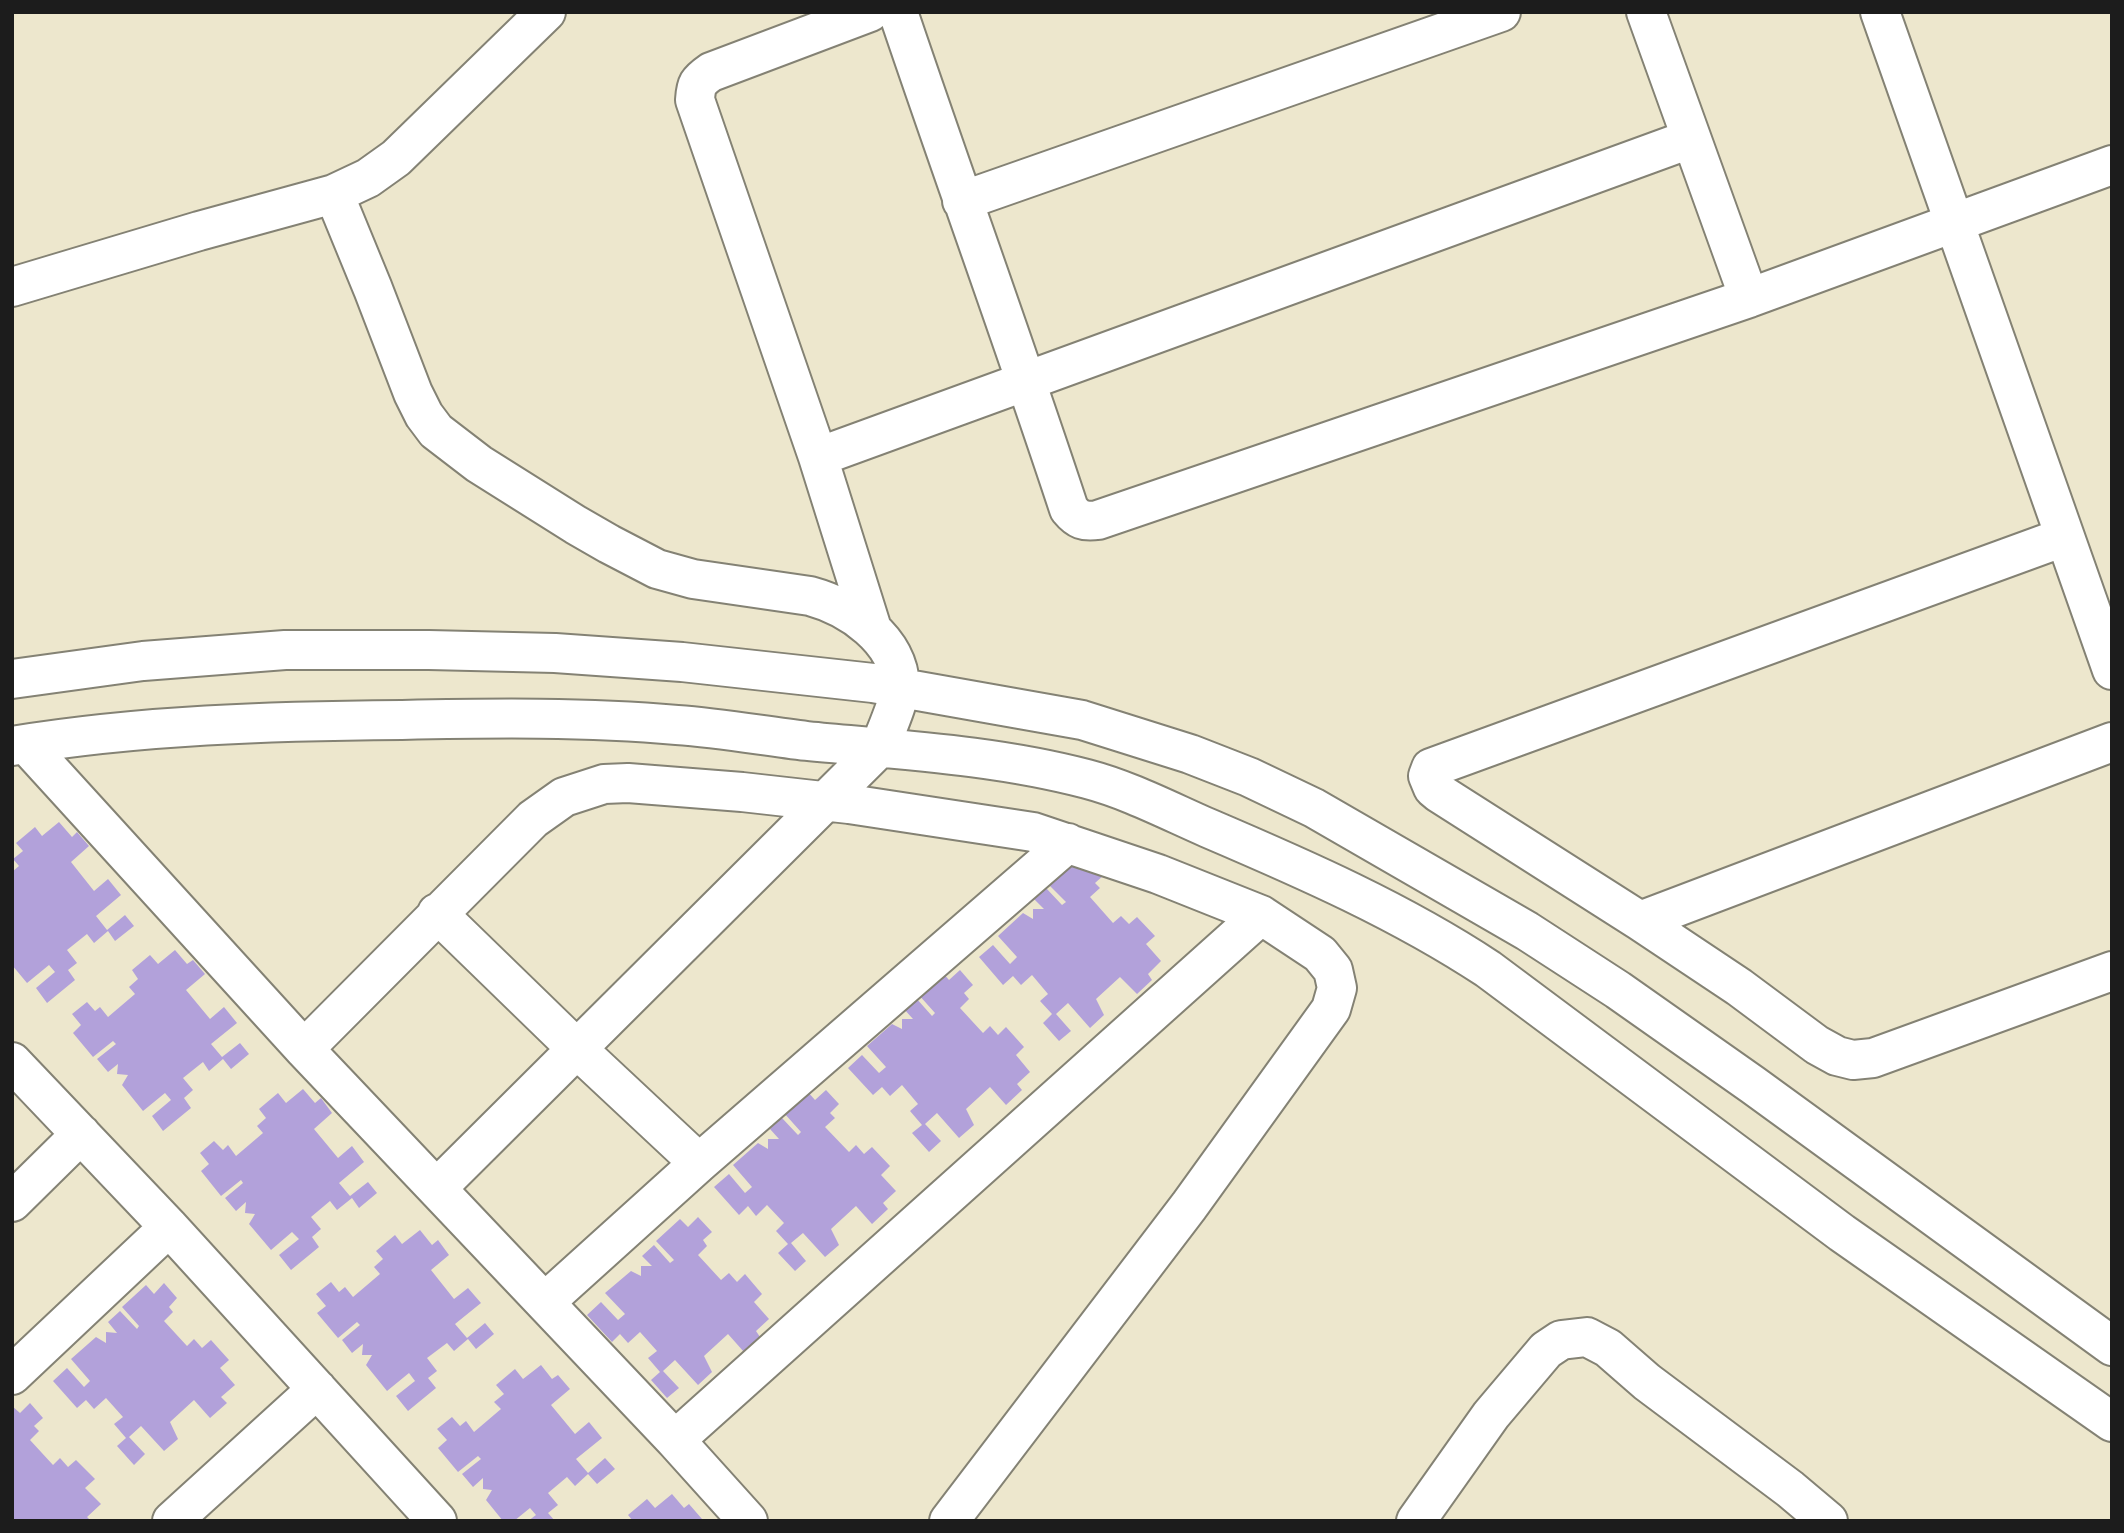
<!DOCTYPE html>
<style>
body{margin:0}
#map{position:relative;width:2124px;height:1533px;overflow:hidden;background:#ede7cd;font-family:"Playpen Sans",sans-serif}
canvas{display:block}
.frame{position:absolute;inset:0;border:14px solid #1c1c1c;pointer-events:none}
</style>
<div id="map">
<canvas width="2124" height="1533"></canvas>
<div class="frame"></div>
</div>
<script>
const c = document.querySelector('canvas').getContext('2d');
c.lineJoin = 'round';
function paint(path, color) { c.fillStyle = color; c.fill(path, 'evenodd'); }
function stroke(path, color, width, dash) { c.strokeStyle = color; c.lineWidth = width; c.lineCap = dash ? 'butt' : 'round'; c.setLineDash(dash || []); c.stroke(path); }
const building = new Path2D(`
 M59,822l13,15 5,-5 12,14 -18,16 23,29 14,-12 13,16 -25,21 11,14 18,-15 9,11 -19,15 -7,-10 -14,12 -7,-9 -20,16 10,13 -9,7 7,10 -28,23 -11,-15 19,-16 -6,-7 -22,18 -15,-18v-93l7,-6 -6,-7 10,-8 -7,-8 19,-16 7,9z
 M1090,860l14,15 -9,8 5,5 -10,9 23,26 8,-7 8,8 8,-7 18,19 -9,8 15,17 -13,13 4,6 -15,14 -17,-17 -24,22 8,16 -14,13 -22,-25 -12,11 15,17 -12,10 -16,-18 9,-9 -12,-13 8,-7 -16,-19 -11,10 -8,-9 -10,9 -24,-28 14,-12 17,19 7,-7 -19,-21 25,-23 10,6v-10h11l-10,-10 12,-11 16,17 4,-3 -18,-18 24,-22 8,8z
 M175,950l12,14 6,-4 12,14 -19,16 24,29 14,-12 13,16 -26,21 11,13 18,-14 9,11 -18,15 -8,-10 -14,12 -6,-9 -20,16 10,12 -9,8 7,10 -28,23 -11,-15 19,-16 -6,-7 -22,18 -21,-26 6,-10 -11,-1 1,-10 -10,8 -11,-13 19,-15 -3,-3 -20,16 -20,-24 8,-8 -9,-11 15,-12 8,9 5,-4 8,10 27,-23 -6,-7 9,-8 -6,-9 18,-15 8,9z
 M960,970l13,15 -9,8 5,6 -9,9 23,25 7,-7 8,9 8,-8 18,20 -8,8 14,17 -13,12 5,6 -16,15 -16,-18 -24,22 8,16 -15,13 -22,-25 -12,11 16,17 -12,11 -17,-19 10,-8 -12,-14 8,-7 -16,-19 -12,11 -8,-9 -9,8 -25,-27 14,-13 17,18 7,-6 -19,-21 25,-22 10,5v-10h11l-9,-10 12,-11 16,18 3,-3 -17,-19 24,-22 7,8z
 M303,1089l12,14 6,-5 11,15 -18,16 24,29 14,-12 12,16 -25,21 11,13 18,-14 9,11 -18,15 -7,-10 -15,12 -7,-9 -19,16 10,12 -9,8 7,10 -28,23 -12,-15 20,-16 -7,-7 -21,18 -22,-26 6,-10 -10,-1 1,-11 -10,9 -11,-13 18,-15 -2,-3 -20,16 -20,-25 8,-7 -9,-11 14,-12 9,9 5,-5 8,11 27,-23 -6,-7 9,-8 -7,-9 19,-16 8,10z
 M826,1090l13,14 -9,9 5,5 -10,9 24,25 7,-7 8,9 8,-7 18,19 -9,9 15,16 -13,12 5,6 -16,15 -16,-18 -25,23 8,16 -14,12 -22,-24 -12,10 15,18 -11,10 -17,-18 10,-9 -12,-13 8,-8 -17,-18 -11,11 -8,-10 -9,9 -25,-28 15,-13 16,19 7,-6 -19,-22 25,-22 10,6v-10h11l-9,-10 12,-11 16,17 3,-3 -17,-19 23,-22 8,9z
 M698,1217l14,15 -9,8 4,6 -9,9 23,25 8,-7 8,9 8,-8 17,20 -8,8 15,17 -13,12 4,6 -16,15 -16,-18 -24,22 8,16 -14,13 -23,-25 -12,11 16,17 -12,10 -16,-18 9,-8 -12,-14 9,-7 -17,-19 -12,11 -8,-9 -8,8 -25,-27 14,-13 17,18 7,-6 -20,-21 26,-22 10,5v-10h11l-10,-10 12,-11 16,18 4,-3 -18,-19 24,-22 8,8z
 M420,1230l12,15 6,-5 11,15 -18,15 23,29 14,-11 13,15 -26,21 12,14 18,-15 9,11 -18,15 -8,-10 -14,12 -7,-8 -20,15 10,13 -9,7 8,10 -28,23 -12,-15 19,-15 -6,-8 -22,18 -21,-26 6,-10h-10l1,-11 -11,9 -10,-13 18,-15 -3,-3 -19,16 -21,-25 9,-7 -10,-12 15,-12 8,10 6,-5 8,10 27,-23 -6,-7 9,-8 -7,-8 19,-16 7,9z
 M164,1283l13,15 -8,9 4,5 -9,9 23,25 7,-7 8,9 9,-8 18,20 -9,8 15,17 -14,12 6,6 -17,15 -16,-18 -24,22 8,17 -14,12 -23,-25 -12,11 16,17 -11,11 -17,-19 9,-8 -12,-14 9,-7 -17,-19 -12,11 -8,-9 -9,8 -24,-27 14,-13 17,19 6,-6 -19,-22 25,-22 10,6v-11l11,1 -9,-11 12,-11 17,18 2,-3 -17,-19 24,-22 8,9z
 M541,1365l11,14 6,-4 12,14 -19,16 24,29 14,-12 13,16 -26,21 12,14 17,-15 10,11 -18,15 -9,-10 -13,12 -8,-9 -19,16 10,12 -10,8 7,8h-27l8,-6 -6,-7 -16,13h-11l-17,-21 6,-10 -9,-1v-11l-10,9 -11,-13 19,-15 -3,-3 -20,16 -20,-24 9,-8 -10,-11 15,-12 8,9 6,-5 8,11 27,-23 -7,-7 10,-8 -8,-9 19,-16 8,10z
 M30,1403l13,15 -9,8 5,5 -9,9 23,25 7,-7 8,9 8,-7 19,19 -10,9 16,16 -14,13 4,4h-79v-115l8,7z
 M672,1494l12,14 5,-4 13,15 -3,2h-66l-5,-6 19,-16 8,9z`);
const minor = new Path2D(`
 M870,12l-159,60c-13,9 -15,12 -16,28l123,357 54,172
 M898,12c56,166 116,330 171,497 9,11 15,13 29,11l651,-222 363,-133
 M1646,12l103,286
 M1880,12l232,658
 M334,194l39,95 40,104 11,22 12,16 43,33 97,61 33,19 48,25 36,10 117,17c40,11 88,43 90,89 1,13 -15,48 -20,62l-443,441
 M962,201l539,-189
 M12,287l187,-56 135,-37 34,-16 28,-20 150,-146
 M818,457l872,-318
 M2064,537l-625,228 -8,3 -3,8 5,12 6,5 201,128 99,66 78,58 20,11 16,4 20,-2 239,-87
 M12,679l131,-18 142,-11h144l126,3 127,9 191,21 209,37 108,34 59,23 65,31 213,123 91,59 135,95 359,261
 M26,744l278,305 371,391 73,81
 M12,746c129,-21 259,-25 390,-26 91,-2 184,-3 275,5 44,3 87,11 130,16 93,9 189,14 280,38 42,11 82,32 121,49 96,41 192,83 280,141l354,264 270,189
 M437,913l139,135 123,115
 M1640,921l472,-179
 M304,1049l229,-230 31,-22 40,-13 24,-1 114,9 107,12 184,28 125,42 103,41 59,39 13,16 4,18 -6,21 -142,197 -240,315
 M12,1062l157,165 268,294
 M12,1202l69,-68
 M545,1302l154,-139 369,-320
 M12,1375l157,-148
 M675,1440l586,-525
 M172,1521l145,-132
 M1416,1521l75,-106 55,-65 15,-10 26,-3 21,11 39,34 143,107 38,32`);
paint(building, '#b2a1da');
stroke(minor, '#848274', 42);
stroke(minor, '#fff', 38);
</script>
